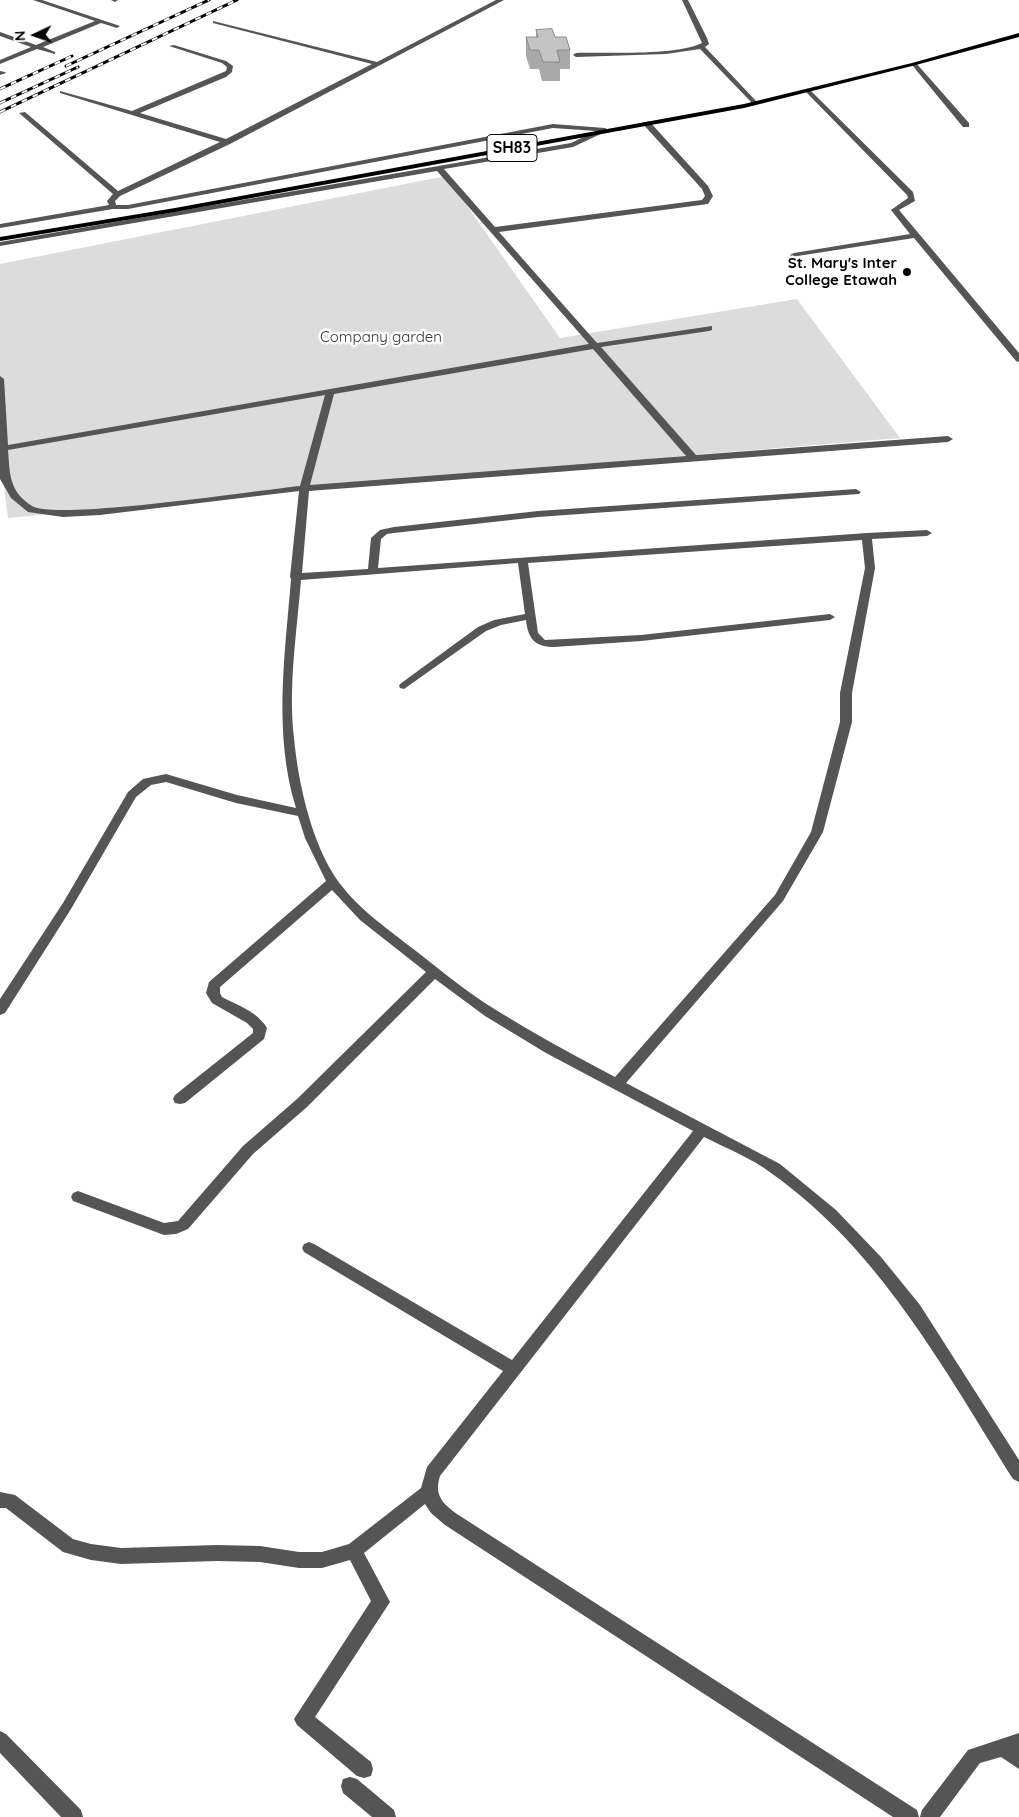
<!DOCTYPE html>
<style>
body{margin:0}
#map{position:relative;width:1019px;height:1817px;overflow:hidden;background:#fff;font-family:Quicksand,sans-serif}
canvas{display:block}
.north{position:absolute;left:10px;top:10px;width:50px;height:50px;-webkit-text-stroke:4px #fff;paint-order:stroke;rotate:267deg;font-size:14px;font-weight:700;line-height:20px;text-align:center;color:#000}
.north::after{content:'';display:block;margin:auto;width:18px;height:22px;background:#000;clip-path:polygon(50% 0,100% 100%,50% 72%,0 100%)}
</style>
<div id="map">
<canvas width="1019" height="1817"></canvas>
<div class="north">N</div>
</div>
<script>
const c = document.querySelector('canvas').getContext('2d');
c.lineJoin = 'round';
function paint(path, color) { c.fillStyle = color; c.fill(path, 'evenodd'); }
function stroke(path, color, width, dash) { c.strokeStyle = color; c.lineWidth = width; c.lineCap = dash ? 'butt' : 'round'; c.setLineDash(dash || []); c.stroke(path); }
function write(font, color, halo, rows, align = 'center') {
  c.font = font + ' Quicksand,sans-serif'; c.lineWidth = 5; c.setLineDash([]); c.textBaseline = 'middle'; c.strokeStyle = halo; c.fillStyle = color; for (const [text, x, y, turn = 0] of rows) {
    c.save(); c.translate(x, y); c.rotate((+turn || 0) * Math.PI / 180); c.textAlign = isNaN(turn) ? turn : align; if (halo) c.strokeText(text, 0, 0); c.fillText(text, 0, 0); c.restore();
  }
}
const green = new Path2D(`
 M446,176l114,162 237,-39 103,139 -219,18 -673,62 -8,-62v-192z`);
const minor = new Path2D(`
 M33,0h9l78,26 -3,2 -16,-5 -58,24 12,5v2l-18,-5 -37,15v-4l31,-13 -31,-11v-4l36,13 59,-24z
 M111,0h7l-3,2z
 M496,0h8l-274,144 -110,52 -5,5 1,4h12l425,-81 52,4 4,2 -36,17 -129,22 51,58 207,-27 3,-4 -3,-7 -60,-66 7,-2 59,65 5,10 -5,8 -209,28 98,111 115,-17v4l-3,1 -108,16 95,108 252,-19 5,3 -5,3 -639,49 -7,82 66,-4 3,-31 9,-8 14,-3 144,-16 318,-22 5,3 -2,2 -321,23 -144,16 -7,1 -6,5 -3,29 489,-35 60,-3 5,3 -5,3 -55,3 3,29 -23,125v29l-29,110 -40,69 -157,182 154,81 56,46 45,47 39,48 99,155v22l-6,-3c-69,-110 -133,-229 -242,-306 -20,-15 -45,-25 -67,-36l-264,339c-6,19 2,27 17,38l460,296 2,7h-26l-448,-292 -14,-12 -6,-9 -61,49 26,49 -75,115 56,45 2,7 -2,7 -7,2 -7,-2 -60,-51 -3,-6 77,-118 -21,-41 -28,8h-23l-39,-6 -43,-1 -96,3 -30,-4 -28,-8 -57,-44h-6v-16l15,3 58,44 18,5 30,4 96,-3 43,1 39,6h23l27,-8 72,-56 6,-21 76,-96 -199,-119 -2,-4 2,-4 5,-2 5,2 198,116 181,-229 -147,-78 -61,-37 -50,-37 -128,128 -54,47 -65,75 -12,5 -12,1 -91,-34 -2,-4 2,-4 5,-2 86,32 14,-2 65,-75 54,-47 129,-127 -66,-52 -28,-30 -112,97v6l2,4c15,8 36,15 45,31l-3,11 -79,64 -5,1 -5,-1 -2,-4 2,-4 78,-62v-4l-6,-6 -35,-20 -6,-10 3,-11 117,-101 -21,-43 -7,-22 -62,-13 -70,-21 -15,3 -15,12 -65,112 -66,104 -5,2v-16l63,-96 65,-111 15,-13 23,-5 71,21 59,13c-23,-75 -11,-153 -5,-229l-1,-2 9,-86 -199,24 -37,2 -35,-5 -17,-14 -11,-19v-103l4,3 4,66 581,-101 -152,-173 -437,75v-4l571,-99 25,-12 -43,-3 -425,81h-15l-113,19v-4l109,-19 -2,-4 6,-7 -94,-81 6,-1 93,79 102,-49 -160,-49v-2l72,20 94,-40 1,-4 -5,-4 -53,-17 5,-1 52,16 7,5 -1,6 -6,5 -86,36 86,26 146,-75 -159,-41v-2l164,41zM593,349l93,107 -376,29 24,-91zM325,395l-25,91c-40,4 -245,35 -268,20 -23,-15 -22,-31 -24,-56zM862,540l3,28 -25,125v29l-29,110 -36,63 -160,182c-40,-21 -80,-43 -119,-67 -31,-19 -59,-43 -88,-65 -28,-22 -57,-42 -76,-73 -22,-37 -34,-91 -38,-134 -6,-52 3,-107 7,-158l217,-17 7,51 -31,6 -16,7 -78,57 -1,2 1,2 4,1 82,-58 15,-6 25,-5c2,18 8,27 28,27l87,-6 189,-21 5,-3 -5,-3 -189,21 -96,5 -7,-7 -10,-70z
 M682,0h6l19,38 2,6 -4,3 52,55v2h-4l-53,-55 -34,5 -90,3 -3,-2 3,-2c32,-1 100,3 126,-10z
 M912,63h4l53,60v4h-6l-51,-62z
 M0,71l5,1 1,1 -6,2z
 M806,90h4l103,102 2,9 -16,9 120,143v9l-3,-1 -102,-123 -123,19 -1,-2 4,-2 116,-19 -19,-24 17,-12 -1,-3 -101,-103z
 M0,1731l6,3 75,76 2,7h-22l-61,-64z
 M1019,1733v36l-18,-12 -21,6 -40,54h-20l2,-7 46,-60z
 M350,1777l7,2 37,31 2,7h-24l-29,-24 -2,-7 2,-7z`);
const major = new Path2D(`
 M1019,33v4l-103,28 -172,43 -569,104 -175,29v-4l175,-29 569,-104 168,-41z`);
const rail = new Path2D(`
 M66,66l143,-66
 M0,89l72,-33
 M0,103l78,-36
 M0,112l237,-112`);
const wall = new Path2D(`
 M536,30l19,7 15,13v19h-10v12h-18l-3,-12h-9l-4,-13v-19h10z`);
const building = new Path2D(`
 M552,29l3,8h11l4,13h-13l3,12h-17l-4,-12h-9l-4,-13h12l-2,-7z`);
const markers = [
 [907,272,5,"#000"]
];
const farPoinames = [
 ["St. Mary's Inter",897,263],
 ["College Etawah",897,280]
];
const farParknames = [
 ["Company garden",381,337]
];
const shields = [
 [512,148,50]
];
const shieldNames = [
 ["SH83",512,148]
];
paint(green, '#dcdcdc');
paint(minor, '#555');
paint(major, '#000');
stroke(rail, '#000', 3);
stroke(rail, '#fff', 2, [6]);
paint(wall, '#a9a9a9');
paint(building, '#c4c4c4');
stroke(building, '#898989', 1);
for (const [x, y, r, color] of markers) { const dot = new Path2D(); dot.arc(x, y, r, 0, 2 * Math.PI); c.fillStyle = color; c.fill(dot); stroke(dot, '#fff', 2); }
write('bold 15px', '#000', '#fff', farPoinames, 'right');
write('15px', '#333', '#fff', farParknames);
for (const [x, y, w] of shields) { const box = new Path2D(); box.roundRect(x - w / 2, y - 13.5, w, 27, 4); c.fillStyle = '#fff'; c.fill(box); stroke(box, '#000', 1); }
write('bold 16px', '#000', null, shieldNames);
</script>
